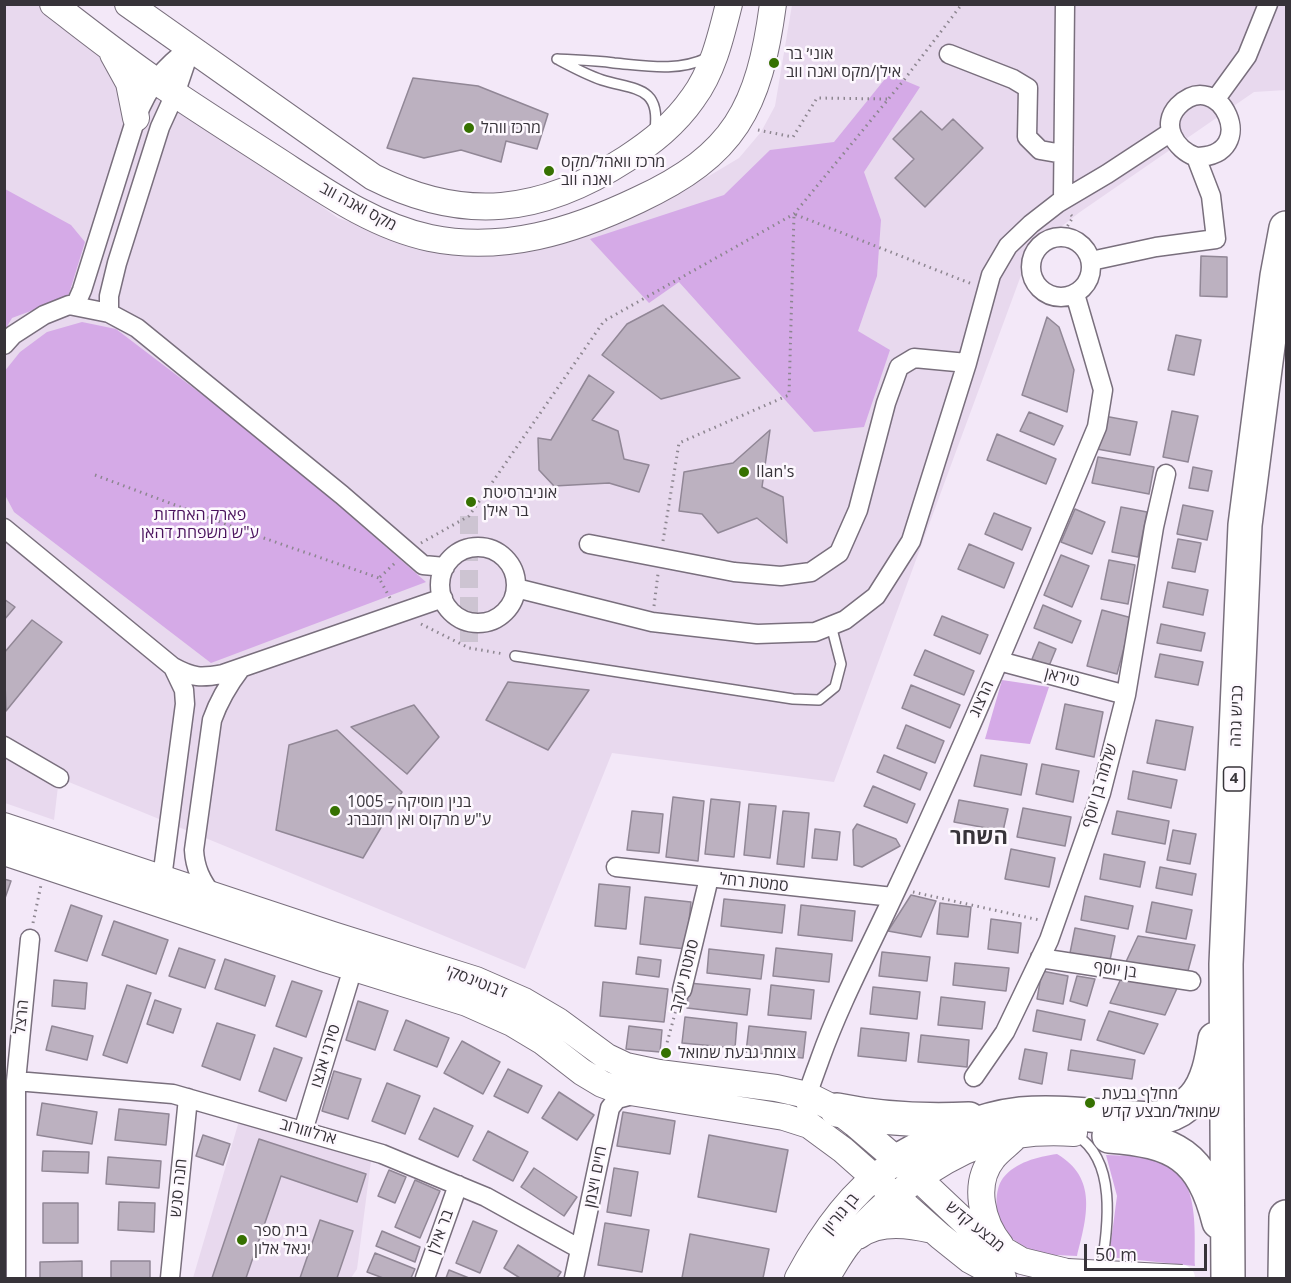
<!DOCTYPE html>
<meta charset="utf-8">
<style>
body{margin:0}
#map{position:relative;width:1291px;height:1283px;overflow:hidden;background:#f3e8f8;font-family:"Open Sans",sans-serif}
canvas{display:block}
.frame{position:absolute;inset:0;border:6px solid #373339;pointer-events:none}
.scale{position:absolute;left:1084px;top:1244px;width:123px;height:27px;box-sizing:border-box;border:3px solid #373339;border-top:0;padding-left:8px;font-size:18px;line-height:21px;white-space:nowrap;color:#373339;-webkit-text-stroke:4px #fdf8fe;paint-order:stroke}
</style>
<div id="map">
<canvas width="1291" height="1283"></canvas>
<div class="frame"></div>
<div class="scale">50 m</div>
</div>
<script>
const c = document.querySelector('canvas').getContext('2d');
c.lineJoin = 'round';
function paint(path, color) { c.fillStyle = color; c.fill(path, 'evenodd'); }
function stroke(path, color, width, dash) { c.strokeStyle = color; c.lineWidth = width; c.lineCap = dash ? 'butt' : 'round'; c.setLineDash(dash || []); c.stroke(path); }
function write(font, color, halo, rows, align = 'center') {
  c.font = font + ' "Open Sans",Heebo,sans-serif'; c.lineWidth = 5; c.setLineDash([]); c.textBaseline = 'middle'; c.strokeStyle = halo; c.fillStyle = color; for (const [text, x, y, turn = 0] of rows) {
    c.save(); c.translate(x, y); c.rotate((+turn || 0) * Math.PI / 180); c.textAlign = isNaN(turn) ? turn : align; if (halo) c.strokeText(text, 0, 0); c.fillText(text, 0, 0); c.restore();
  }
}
const built = new Path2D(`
 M5,5h36l297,213 52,18 154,8 165,-68 30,-18 22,-26 14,-26 17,-101h494v85l-32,2 -174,120 -50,39 -196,531 -222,-29 -87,216 -466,-191 -5,42 -49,-17z
 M239,1121l132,40 -14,108 -6,9h-158z`);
const green = new Path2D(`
 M889,74l31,13 -56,85 17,48 -4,56 -19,55 32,19 -26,77 -50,5 -135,-150 -30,21 -59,-64 134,-44 46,-45 64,-8z
 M5,189l66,36 14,17 -17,55 -56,21 -7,12z
 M82,322l34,7 159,121 151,132 -215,81 -197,-151 -9,-17 -1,-123 16,-20 27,-20z
 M1002,680l47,7 -19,57 -45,-5z
 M1057,1154c41,24 30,63 20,102 -13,-1 -30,0 -41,-4 -12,-5 -28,-14 -34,-25 -7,-13 -8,-37 1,-49 13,-16 34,-21 54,-24z
 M1106,1155c18,1 39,-1 56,6 39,16 32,71 33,105l-86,-9 8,-61z`);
const building = new Path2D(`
 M413,78l65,8 70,28 -11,35 -31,-8 -5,21 -40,-12 -37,8 -37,-10z
 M921,111l21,19 11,-11 30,29 -58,59 -30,-29 19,-19 -21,-20z
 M1201,256l26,1v40l-27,-1z
 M663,305l36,34 41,39 -79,21 -59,-44 25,-31z
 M1047,317l12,10 15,43 -7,42 -45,-17z
 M1176,335l25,5 -7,35 -26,-5z
 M589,375l25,17 -22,28 26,11 6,28 25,6 -10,27 -30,-9 -55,3 -15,-16 -1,-32 13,2z
 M1172,411l26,5 -10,46 -25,-5z
 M1029,412l34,14 -9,19 -34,-14z
 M1104,416l33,6 -7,33 -33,-6z
 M770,430l-8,57 21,10 4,46 -30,-25 -39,15 -16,-19 -23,-3 5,-39 49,-9z
 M997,434l59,25 -10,25 -59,-24z
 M1098,457l56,10 -5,27 -57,-11z
 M1193,467l19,4 -4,20 -19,-3z
 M1183,505l30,6 -6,29 -30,-6z
 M1121,507l26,5 -9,45 -26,-5z
 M1075,509l30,13 -13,32 -31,-12z
 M994,513l37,15 -9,22 -37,-16z
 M1178,539l23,4 -6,29 -23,-4z
 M969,544l45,19 -10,25 -46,-19z
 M1061,555l28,11 -17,41 -28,-12z
 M1109,560l26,5 -7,39 -27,-5z
 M1168,582l40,8 -5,25 -40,-8z
 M4,599l11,8 -11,13z
 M1043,605l38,16 -9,22 -38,-15z
 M1102,610l30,8 -15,56 -30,-8z
 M942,616l46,19 -8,19 -46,-19z
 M32,620l30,22 -56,69 -2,-58z
 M1161,624l44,9 -4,18 -44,-8z
 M1039,642l17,7 -7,17 -17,-7z
 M925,650l49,21 -10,24 -50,-20z
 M1160,654l43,8 -5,23 -43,-8z
 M508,682l81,8 -41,60 -62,-30z
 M911,685l49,20 -10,23 -48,-20z
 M1065,704l38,8 -9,45 -38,-8z
 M414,705l25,32 -32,37 -56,-47z
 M1156,720l37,7 -8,43 -38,-7z
 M906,725l38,16 -9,22 -38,-15z
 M337,730l65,62 -39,66 -87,-28 13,-85z
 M884,755l43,18 -7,17 -43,-18z
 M981,755l46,9 -6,31 -47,-9z
 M1042,764l37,7 -6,31 -37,-8z
 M1133,771l44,9 -6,28 -43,-9z
 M873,786l42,18 -8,19 -43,-17z
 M673,797l31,4 -6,60 -32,-4z
 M711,799l29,3 -6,55 -29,-3z
 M959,800l49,9 -5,22 -49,-9z
 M749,804l27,2 -6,52 -26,-3z
 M1023,808l48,9 -6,29 -48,-9z
 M632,811l31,3 -4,39 -32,-3z
 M783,811l26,2 -5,54 -27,-3z
 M1117,811l52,10 -4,23 -53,-10z
 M857,824l39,15 4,7 -38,21 -8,-2 -1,-35z
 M815,829l25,3 -3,28 -25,-2z
 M1173,830l23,4 -6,30 -23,-4z
 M1011,849l44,9 -6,29 -44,-8z
 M1104,854l41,8 -5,25 -40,-8z
 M1160,867l36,7 -4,21 -36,-7z
 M4,879l7,2 -7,20z
 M599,884l31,3 -4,42 -31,-3z
 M911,895l25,6 -15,36 -33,-6z
 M1085,896l48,10 -5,23 -47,-9z
 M645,897l46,5 -5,47 -46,-5z
 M724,899l61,6 -3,28 -61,-7z
 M1152,902l40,8 -6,29 -40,-7z
 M940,903l31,4 -3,30 -31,-3z
 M71,905l31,11 -15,45 -32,-10z
 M801,905l54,6 -3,30 -54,-6z
 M991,919l30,4 -3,30 -30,-4z
 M114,921l54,19 -12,34 -54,-19z
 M1075,928l40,8 -5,24 -40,-7z
 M1138,936l57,9 -9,33 -62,-12z
 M179,948l36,12 -10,28 -36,-12z
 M776,948l56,6 -3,28 -56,-6z
 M709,949l55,6 -3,24 -54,-6z
 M882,952l48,5 -3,24 -48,-5z
 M638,957l23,3 -2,17 -23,-3z
 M225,959l50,17 -10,30 -50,-17z
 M955,963l54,5 -3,23 -53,-6z
 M1042,971l26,5 -5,28 -26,-5z
 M1123,974l55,12 -13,29 -55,-12z
 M1077,976l18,3 -8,27 -17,-5z
 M54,980l33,3 -2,26 -33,-3z
 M292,981l30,10 -16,46 -30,-11z
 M603,982l65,7 -4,33 -64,-6z
 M689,983l61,6 -3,26 -60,-7z
 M127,985l24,8 -24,70 -24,-8z
 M771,985l43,5 -3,29 -43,-4z
 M873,987l47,5 -3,27 -47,-5z
 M941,997l44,5 -3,27 -44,-4z
 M155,1000l26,9 -8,24 -26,-9z
 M358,1001l30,10 -13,39 -29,-10z
 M1037,1010l48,10 -4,20 -48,-9z
 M1109,1011l49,13 -14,30 -47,-14z
 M685,1017l52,6 -2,25 -53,-5z
 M406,1020l43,18 -12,29 -43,-17z
 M217,1023l38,12 -15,45 -38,-14z
 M52,1026l41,10 -6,24 -41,-10z
 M629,1026l33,4 -2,22 -34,-3z
 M749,1026l57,6 -3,26 -57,-6z
 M861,1028l48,5 -3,28 -48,-5z
 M921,1035l48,5 -2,27 -49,-5z
 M462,1041l38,21 -17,32 -39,-21z
 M274,1048l28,10 -16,43 -27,-10z
 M1025,1049l22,4 -5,31 -23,-5z
 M1071,1050l64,10 -3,19 -64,-9z
 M508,1069l34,17 -14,27 -34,-17z
 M334,1071l27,8 -13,40 -26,-8z
 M387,1083l33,13 -15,38 -33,-13z
 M559,1092l35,23 -17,25 -35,-22z
 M42,1103l55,9 -5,32 -55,-9z
 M434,1108l39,18 -15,31 -39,-18z
 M119,1109l50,5 -3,31 -51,-5z
 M623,1112l52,9 -5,33 -53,-8z
 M488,1131l40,21 -15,29 -40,-21z
 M203,1135l27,9 -7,21 -27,-9z
 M709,1135l79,15 -12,62 -78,-15z
 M259,1139l107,35 -9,28 -76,-26 -35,102h-34z
 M43,1151l46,1 -1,21 -46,-2z
 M108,1157l53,4 -2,27 -53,-4z
 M534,1168l43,29 -13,19 -43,-29z
 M614,1168l24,4 -7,44 -24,-4z
 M389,1170l17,7 -11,26 -17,-7z
 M415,1180l25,11 -20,47 -25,-11z
 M119,1202l36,1 -1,29 -36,-2z
 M43,1203h35v40h-35z
 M320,1220l33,11 -16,47h-37z
 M473,1221l24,10 -17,42 -24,-10z
 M605,1223l44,7 -7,42 -44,-7z
 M382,1231l38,16 -5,15 -39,-16z
 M690,1234l79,15 -6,29h-81z
 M518,1245l43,27 -4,6h-37l-16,-10z
 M375,1253l40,16 -4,9h-28l-16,-6z
 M82,1261v17h-42v-16z
 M111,1261h39v17h-39z
 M449,1270l20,8h-23z`);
const streetTunnel = new Path2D(`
 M469,516v132`);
const path = new Path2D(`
 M758,130l35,7 24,-39 71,1
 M1065,237l-1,-5 9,-15 -3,-3
 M95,475l160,60 124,43
 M663,541l16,-98 110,-48 5,-181 178,70
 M421,543l48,-27 135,-195 190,-107 110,-134 58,-76
 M390,598l-11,-20 16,-15
 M654,606l4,-32
 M421,624l48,24 35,6
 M913,892l126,28
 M33,923l8,-38
 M664,1054l13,-48`);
const lane = new Path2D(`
 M557,59c19,1 38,1 57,4 33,3 63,9 93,-5
 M559,60c15,8 28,15 43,20 31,10 59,5 53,50
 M515,656l278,43 26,1 16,-13 6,-23 -10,-39
 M1076,1135c43,27 31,95 25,137`);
const street = new Path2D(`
 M949,54l64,25 15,9 -1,49 13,13 23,4
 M1215,100l32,-44 21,-52
 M1063,199l2,-195
 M1031 267a30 30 0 1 1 60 0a30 30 0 1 1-60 0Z
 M1091,261l65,-14 60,-8 -5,-43 -15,-39c-21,-8 -36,-32 -18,-51 41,-42 85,50 18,51
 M75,306l7,-16 54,-172c13,-33 27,-50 55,-71
 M109,313v-17l8,-33 43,-136 15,-33 16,-47
 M4,345l9,-10 31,-20 25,-10 40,8 28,15 205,167 81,70 22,2
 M4,528l169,139c20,11 28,11 50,7l220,-76
 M589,544l145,28 47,4 30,-4 28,-19 19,-43 28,-107 13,-36 15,-9 53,5
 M440 585a38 38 0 1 1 76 0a38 38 0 1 1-76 0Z
 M516,588l136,34 105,12 58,-2 30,-12 31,-24 35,-55 56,-178 24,-88 17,-29 23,-22 27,-21 49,-29 64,-42
 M999,661l127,34
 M4,746l55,32
 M616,867l277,30
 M164,889l-2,-11 23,-174 -1,-14 -11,-23
 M212,895c-11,-15 -17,-27 -18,-45l18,-130c7,-20 16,-35 29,-52
 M1040,958l151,23
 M682,990l27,-112
 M974,1077l31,-45 44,-92 52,-147 25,-98 28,-168 12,-53
 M16,1081l157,13 209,60 104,43 94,52
 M806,1106c1,-16 9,-32 14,-47 20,-56 48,-108 73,-162 73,-154 138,-312 204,-470l6,-37 -28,-96
 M303,1131l46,-150
 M16,1278v-197l14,-142
 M170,1278l18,-180
 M425,1278l33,-93
 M574,1278l36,-170 7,-9 19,-5`);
const secondary = new Path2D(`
 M53,4c34,26 68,53 103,77 39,27 79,52 119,78 48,31 98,67 155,79 73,15 143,-7 208,-38 97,-45 121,-92 135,-196
 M128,4l245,173c91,46 168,37 253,-18 26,-17 49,-35 67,-61 20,-27 28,-62 36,-94
 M113,54l16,29 7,35
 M4,826l329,109 143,45 48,21 34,20 49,36 19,9 33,7 117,15 31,7 30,15 18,14 63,54 54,51 16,12 34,20 45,11
 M4,852l321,107 142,44 45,20 30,18 40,31 20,12 16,6 166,27 25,8 34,25 97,86 30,24 33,18
 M858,1236c21,-16 50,-12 74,-6
 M1001,1246c-19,-23 -29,-62 -8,-88 6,-8 17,-15 24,-23
 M798,1278c22,-41 50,-83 89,-110
 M826,1278c7,-11 14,-24 22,-34 32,-42 87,-83 136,-101 29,-10 60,-12 90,-10`);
const highway = new Path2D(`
 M837,1110c43,9 88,11 132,9
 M1109,1136c66,5 93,19 110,86
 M897,1161c39,-22 79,-42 124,-47 31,-3 64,1 96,3 15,1 30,3 46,0 11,-3 23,-10 31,-19 14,-15 18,-40 21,-59
 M1228,1278l-2,-314 19,-439 32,-249 9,-48
 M1285,1278l1,-61`);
const secondaryBridge = new Path2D(`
 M1067,1272l115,6`);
const markers = [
 [774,63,6,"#367101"],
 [469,128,6,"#367101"],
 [549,171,6,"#367101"],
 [744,472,6,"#367101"],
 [471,502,6,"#367101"],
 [335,811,6,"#367101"],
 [666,1053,6,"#367101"],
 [1090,1103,6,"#367101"],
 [242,1240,6,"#367101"]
];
const shields = [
 [1234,779,21]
];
const shieldNames = [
 ["4",1234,779]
];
const poiNames = [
 ["אוני׳ בר",786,54],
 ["אילן/מקס ואנה ווב",786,72],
 ["מרכז ווהל",481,128],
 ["מרכז וואהל/מקס",561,162],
 ["ואנה ווב",561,180],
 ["Ilan's",756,472],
 ["אוניברסיטת",483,493],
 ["בר אילן",483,511],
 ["1005 - בנין מוסיקה",347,802],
 ["ע\"ש מרקוס ואן רוזנברג",347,820],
 ["צומת גבעת שמואל",678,1053],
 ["מחלף גבעת",1102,1094],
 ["שמואל/מבצע קדש",1102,1112],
 ["בית ספר",254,1231],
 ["יגאל אלון",254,1249]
];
const streetNames = [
 ["מקס ואנה ווב",358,207,28],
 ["טיראן",1062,678,15],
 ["הרצוג",982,699,-66],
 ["כביש גהה",1237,716,-88],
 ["שלמה בן יוסף",1100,786,-73],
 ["סמטת רחל",754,883,6],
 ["בן יוסף",1115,970,8],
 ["סמטת יעקב",685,976,-76],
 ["ז'בוטינסקי",476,982,21],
 ["הרצל",22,1017,-84],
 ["סירני אנצו",326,1056,-73],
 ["ארלוזורוב",308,1132,16],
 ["חיים ויצמן",596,1177,-79],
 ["חנה סנש",179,1188,-84],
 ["בן גוריון",841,1214,-51],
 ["מבצע קדש",975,1227,39],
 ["בר אילן",441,1232,-70]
];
const parkNames = [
 ["פארק האחדות",200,515],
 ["ע\"ש משפחת דהאן",200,533]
];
const districtNames = [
 ["השחר",979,838]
];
paint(built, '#e8d9ee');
paint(green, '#d5aae7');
paint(building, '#bcb1c0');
stroke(building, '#918796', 1.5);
stroke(streetTunnel, '#cdc4d2', 18, [18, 9]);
stroke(lane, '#796f7d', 12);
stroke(street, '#796f7d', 21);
stroke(secondary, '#796f7d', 28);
stroke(highway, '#796f7d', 36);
stroke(path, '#8d8690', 3, [1.5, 4.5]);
stroke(lane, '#fff', 9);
stroke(street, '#fff', 18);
stroke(secondary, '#fff', 26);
stroke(highway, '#fff', 33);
stroke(secondaryBridge, '#796f7d', 28, []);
stroke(secondaryBridge, '#fff', 26);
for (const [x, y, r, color] of markers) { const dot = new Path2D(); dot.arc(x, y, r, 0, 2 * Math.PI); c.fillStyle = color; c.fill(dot); stroke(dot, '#fdf8fe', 2); }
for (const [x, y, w] of shields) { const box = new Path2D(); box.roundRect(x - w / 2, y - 12, w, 24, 4.5); c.fillStyle = '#fdf8fe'; c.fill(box); stroke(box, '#373339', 1.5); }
write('bold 15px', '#373339', null, shieldNames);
write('16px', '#373339', '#fdf8fe', poiNames, 'left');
write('16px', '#373339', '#fdf8fe', streetNames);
write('16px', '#4a125d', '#fdf8fe', parkNames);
write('bold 22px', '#373339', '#fdf8fe', districtNames);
</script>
